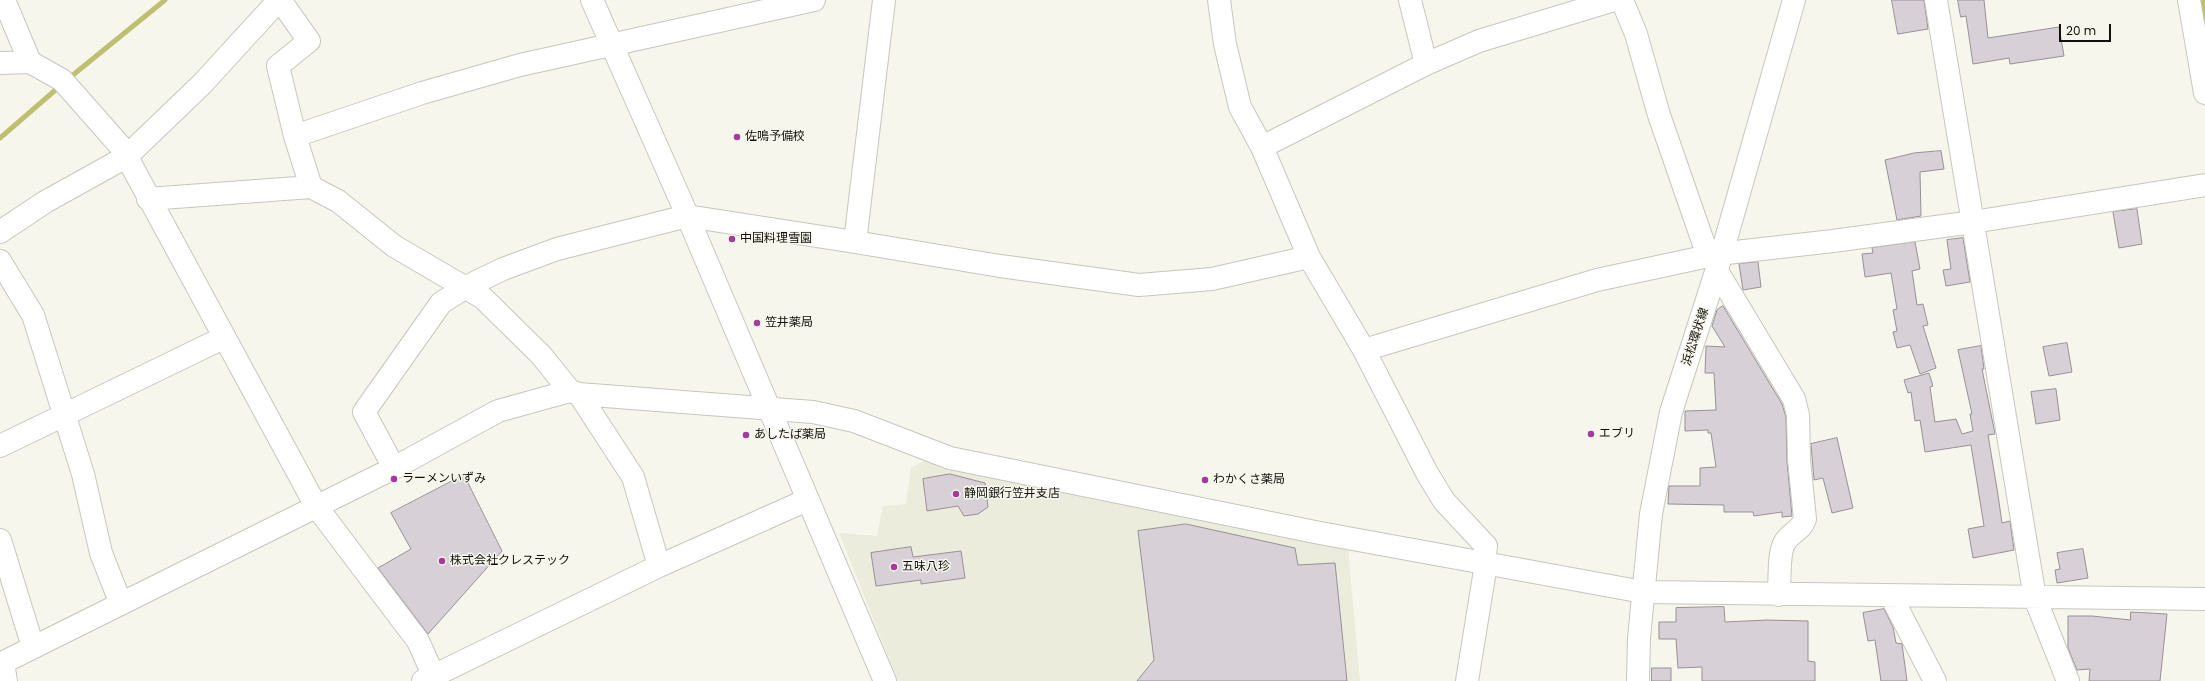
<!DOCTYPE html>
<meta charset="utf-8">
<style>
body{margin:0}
#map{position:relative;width:2205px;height:681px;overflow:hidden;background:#f6f6ec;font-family:Poppins,sans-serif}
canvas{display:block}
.scale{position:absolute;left:2059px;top:24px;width:52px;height:18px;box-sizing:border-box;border:2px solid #10100c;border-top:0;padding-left:5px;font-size:12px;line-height:14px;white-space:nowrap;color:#10100c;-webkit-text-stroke:3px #f6f6ec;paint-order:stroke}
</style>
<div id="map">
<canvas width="2205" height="681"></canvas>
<div class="scale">20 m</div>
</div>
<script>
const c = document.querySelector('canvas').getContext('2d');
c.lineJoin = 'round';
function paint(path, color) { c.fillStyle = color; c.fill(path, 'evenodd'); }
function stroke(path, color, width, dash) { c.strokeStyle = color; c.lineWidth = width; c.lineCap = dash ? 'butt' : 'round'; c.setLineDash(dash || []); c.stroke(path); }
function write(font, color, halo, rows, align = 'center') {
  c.font = font + ' Poppins,"Noto Sans JP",sans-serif'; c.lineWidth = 3; c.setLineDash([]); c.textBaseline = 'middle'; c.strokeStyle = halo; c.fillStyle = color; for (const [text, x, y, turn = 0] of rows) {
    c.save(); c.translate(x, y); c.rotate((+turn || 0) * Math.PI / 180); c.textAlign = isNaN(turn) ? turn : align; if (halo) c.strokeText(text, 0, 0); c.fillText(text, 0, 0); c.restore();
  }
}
const built = new Path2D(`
 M927,459l421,89 12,133h-462l-59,-148 38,3 6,-30 23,-2 5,-36z`);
const stream = new Path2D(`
 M68,79l97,-79
 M0,138l60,-52`);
const river = new Path2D(`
 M2202,0l3,19`);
const building = new Path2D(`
 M1892,0h32l4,29 -30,5z
 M1958,0h26l4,38 71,-11 5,29 -54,8 -1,-6 -36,6 -7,-48 -5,1z
 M1941,151l3,18 -24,3 1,44 -24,4 -12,-60 29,-7z
 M2137,209l5,35 -23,4 -6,-36z
 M1963,238l7,44 -24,4 -3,-16 8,-1 -4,-29z
 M1915,242l5,27 -8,2 5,34 6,-1 5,21 -5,1 13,42 -16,6 -10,-29 -13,3 -4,-16 4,-1 -4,-21 4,-1 -6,-36 -26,4 -3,-23 11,-1 -1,-5z
 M1758,262l3,25 -18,3 -4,-26z
 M1723,306l59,98 4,13 1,44 5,55 -10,1v-5l-28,4 -1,-4h-29v-7l-56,-1 1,-18h31v-18l16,-1 -5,-34h-3v-3l-23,1v-20l31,-1 -2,-37h-9l1,-27 19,1 -13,-21 5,-16z
 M2067,343l5,29 -23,4 -6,-29z
 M1981,346l3,23h-2l13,65 -7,1 10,60 4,28 8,-2 4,29 -41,8 -5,-29 16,-3 -13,-81 -46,7 -5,-32 -5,1 -4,-29 -3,1 -4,-13 25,-7 4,13 -3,1 5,35 21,-3 6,15 11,-3 -3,-17h2l-14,-64z
 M2056,389l4,31 -24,4 -5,-32z
 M1837,438l16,70 -21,5 -9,-35 -9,2 -3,-36z
 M950,474l35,9 3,24 -10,7 -14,2 -6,-10 -31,5 -4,-32z
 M464,475l38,76 -74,83 -50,-66 33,-19 -20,-36z
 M1186,524l109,24 3,17 37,-2 12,118h-210l17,-21 -16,-129z
 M911,547l2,10 48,-6 4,27 -44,6v-4l-45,6 -5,-33z
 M2083,549l5,29 -31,5 -2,-13 5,-1 -3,-16z
 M1724,607l1,15 42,-2 41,1v40l7,1v19h-113v-14l-24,1 -2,-29h-17v-17h17v-14z
 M1884,609l9,18 3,16 6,1 5,37h-26l-6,-41 -7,1 -5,-28z
 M2131,612l36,2 -7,67h-71l1,-12 -13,1 -9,-22v-32h24l38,4z
 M1652,668h19v13h-19z`);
const minor = new Path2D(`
 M4,0l26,62
 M280,0l29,41 -31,25 17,70
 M592,0l89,201 204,480
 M1219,0l6,44 15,63 22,40
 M1410,0l16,64 53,-23 135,-41
 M1622,0l14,34 23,81 49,141
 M1936,0l99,598 33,83
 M2189,0l16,93
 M0,63l30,-1 32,18 60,68 194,358 102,135 18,40
 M311,187l27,14 56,45 89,52 58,57 29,36
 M148,199l163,-12 -16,-51 127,-43 98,-28 294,-65
 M0,232l45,-30 81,-45 76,-73 77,-84
 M855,242l145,24 139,19 73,-6 97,-22 -47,-110 164,-83
 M1309,257l55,93 63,123 17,28 42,45 -2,17
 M0,261l33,54 50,159 18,79 20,51
 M1717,271l77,128 4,16 1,45 6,59c-4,12 -14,13 -20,23 -7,10 -5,39 -6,53
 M1364,350l233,-70 121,-26 115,-13 140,-19 232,-37
 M579,394l54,83 26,89
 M0,446l223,-108
 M394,468l-30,-56 77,-109 25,-16 37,-18 54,-20 130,-33 168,26 29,-242
 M0,540l33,107
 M1891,596l44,85
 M3,663l3,18
 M0,664l394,-196 104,-57 72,-20 9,3 234,18 41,9 96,37 370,75 323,59 562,7
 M423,681l236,-115 148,-66
 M1467,681l19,-117`);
const major = new Path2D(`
 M1638,681l1,-43 12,-124 20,-102 51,-159 72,-253`);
const markers = [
 [737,137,4,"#a23b9e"],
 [732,239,4,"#a23b9e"],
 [757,323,4,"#a23b9e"],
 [1591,434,4,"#a23b9e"],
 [746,435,4,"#a23b9e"],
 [394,479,4,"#a23b9e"],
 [1205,480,4,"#a23b9e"],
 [956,494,4,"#a23b9e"],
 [442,561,4,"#a23b9e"],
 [894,567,4,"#a23b9e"]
];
const poiNames = [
 ["佐鳴予備校",745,137],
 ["中国料理雪園",740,239],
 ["笠井薬局",765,323],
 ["エブリ",1599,434],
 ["あしたば薬局",754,435],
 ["ラーメンいずみ",402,479],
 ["わかくさ薬局",1213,480],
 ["静岡銀行笠井支店",964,494],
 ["株式会社クレステック",450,561],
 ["五味八珍",902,567]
];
const streetNames = [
 ["浜松環状線",1696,337,-72]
];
paint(built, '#ebecdb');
stroke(stream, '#bebf70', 5);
stroke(river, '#bebf70', 31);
paint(building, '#d8d0d7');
stroke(building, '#989097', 1);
stroke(minor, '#c6c7bd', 24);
stroke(major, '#c6c7bd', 24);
stroke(minor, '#fff', 22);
stroke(major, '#fff', 22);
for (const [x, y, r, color] of markers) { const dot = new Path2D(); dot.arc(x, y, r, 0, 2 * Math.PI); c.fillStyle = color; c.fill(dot); stroke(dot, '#f6f6ec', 1.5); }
write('12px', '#10100c', '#f6f6ec', poiNames, 'left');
write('12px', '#10100c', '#f6f6ec', streetNames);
</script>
